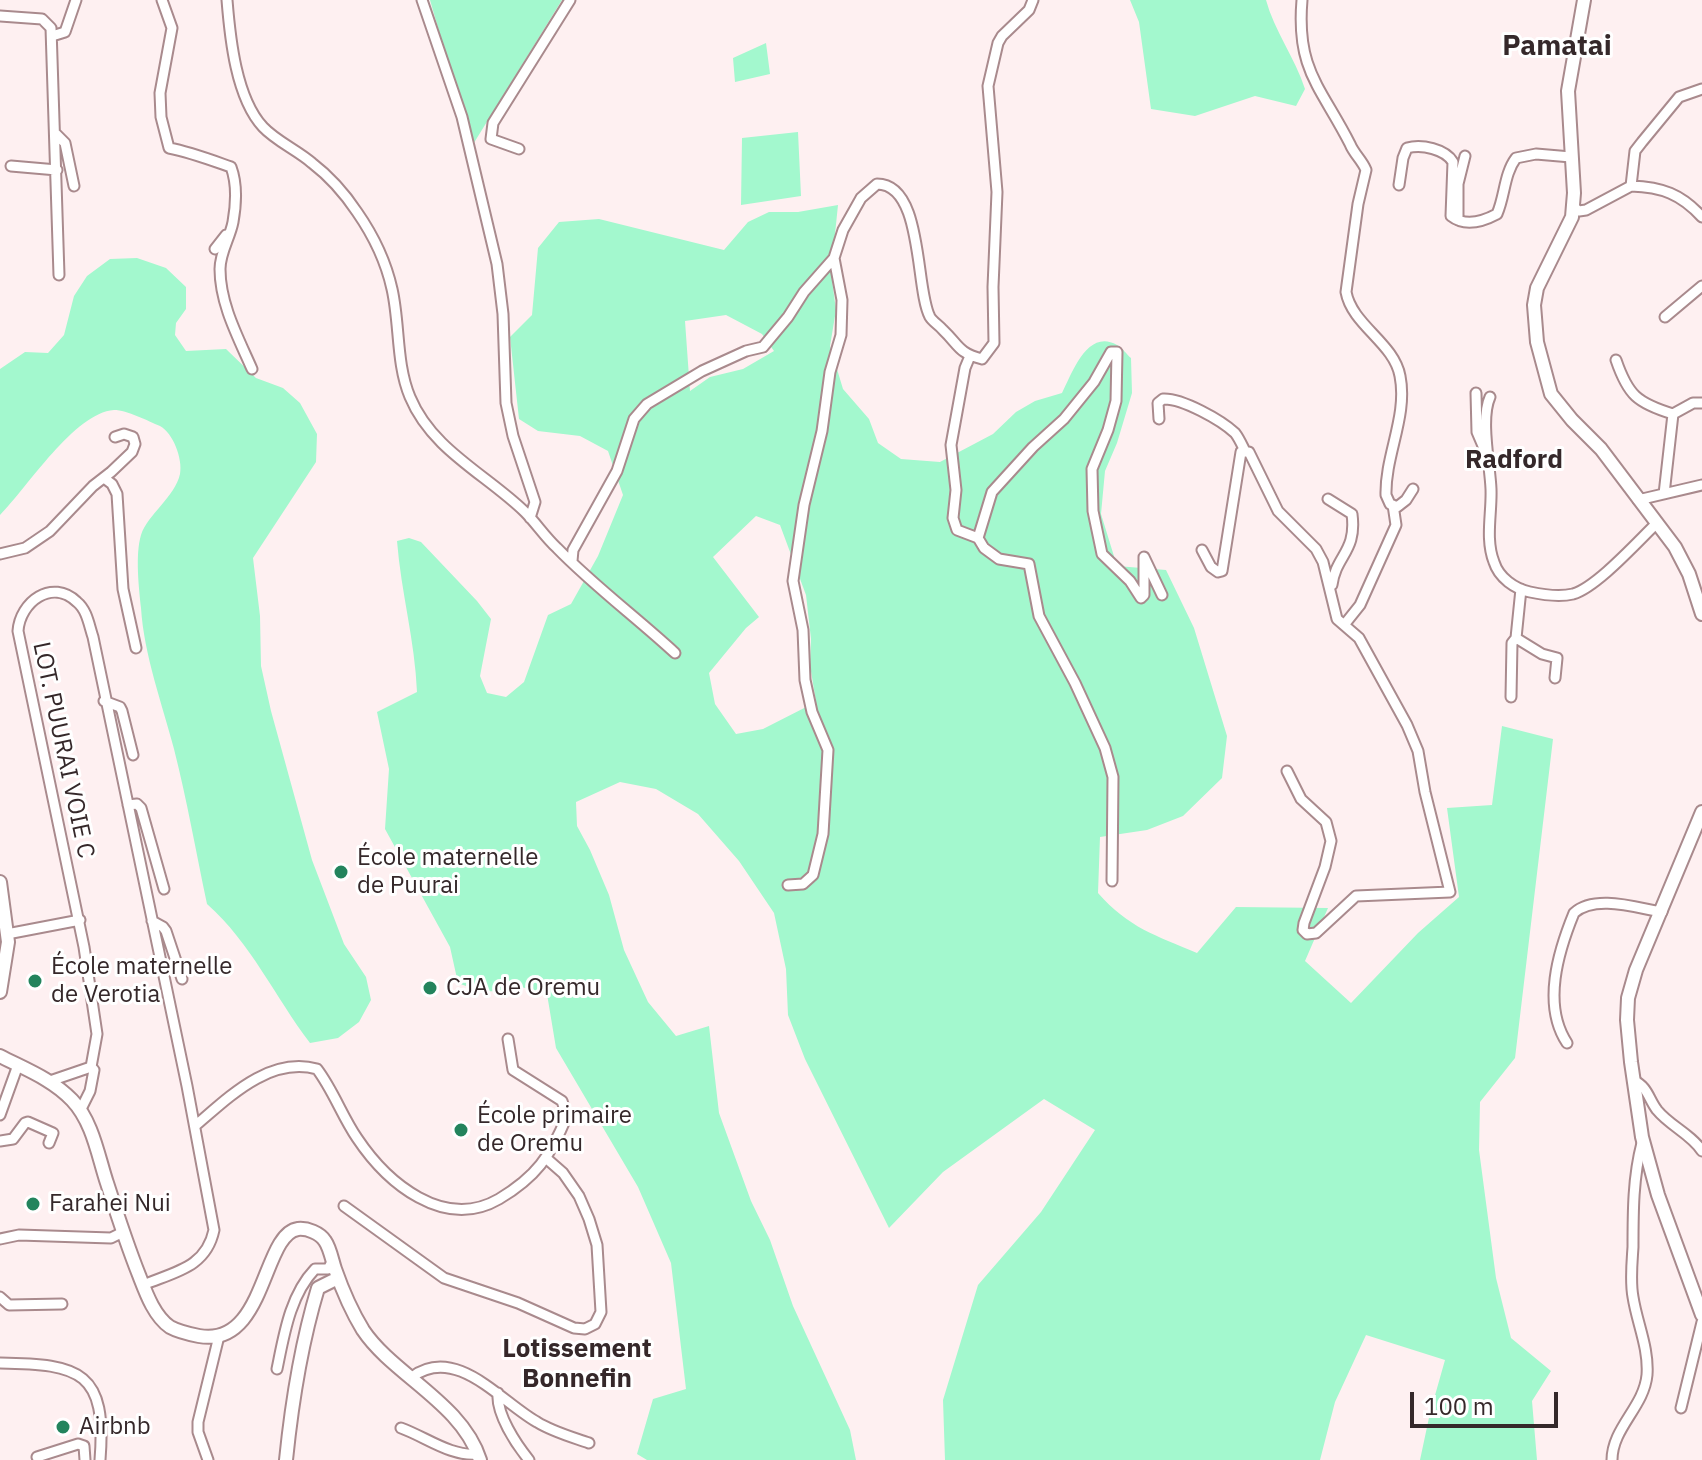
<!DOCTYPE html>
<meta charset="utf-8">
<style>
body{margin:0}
#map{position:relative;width:1702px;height:1460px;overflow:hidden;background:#fef0f1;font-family:"IBM Plex Sans",sans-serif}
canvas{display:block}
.scale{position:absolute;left:1410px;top:1392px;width:148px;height:36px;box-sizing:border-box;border:4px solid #35282a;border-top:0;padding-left:10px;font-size:24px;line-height:28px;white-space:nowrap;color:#35282a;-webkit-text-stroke:6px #fff;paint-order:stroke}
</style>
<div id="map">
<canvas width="1702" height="1460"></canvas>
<div class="scale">100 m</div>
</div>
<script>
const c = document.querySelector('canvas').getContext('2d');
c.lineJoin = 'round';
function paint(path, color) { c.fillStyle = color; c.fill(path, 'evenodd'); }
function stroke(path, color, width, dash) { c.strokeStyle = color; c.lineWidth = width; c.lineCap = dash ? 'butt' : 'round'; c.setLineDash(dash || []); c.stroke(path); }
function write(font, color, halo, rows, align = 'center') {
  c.font = font + ' "IBM Plex Sans",sans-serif'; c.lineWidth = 6; c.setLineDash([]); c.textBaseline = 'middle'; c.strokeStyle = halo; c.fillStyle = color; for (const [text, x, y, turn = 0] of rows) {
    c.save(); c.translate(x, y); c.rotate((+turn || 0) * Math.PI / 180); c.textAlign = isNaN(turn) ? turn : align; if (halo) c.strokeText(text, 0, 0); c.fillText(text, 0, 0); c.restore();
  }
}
const green = new Path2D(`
 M430,0h132l-90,146z
 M1130,0h136c8,30 29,58 39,89l-9,17 -41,-10 -60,20 -44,-7 -12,-87z
 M766,43l4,31 -35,8 -2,-24z
 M798,132l3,64 -60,9 1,-67z
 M838,205l-7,68 5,37 -6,36 13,43 26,30 9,24 23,16 39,3 53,-28 23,-22 19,-11 27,-8c10,-19 25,-65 55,-48 5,2 10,10 14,13l1,35 -15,50 -12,28 -4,43 16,52 49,4 28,58 33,108 -5,42 -39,38 -36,14 -47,7 -2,56c31,35 57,42 99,60l39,-46 92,1 -23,53 46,42 67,-70 41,-36 -12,-89 45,-3 10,-79 51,13 -38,319 -35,44 -1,48 17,128 15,60 40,33 -19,30 5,59h-117l10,-47 15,-53 -79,-25 -31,67 -15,58h-375l-2,-60 35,-115 63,-73 54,-82 -51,-31 -101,73 -54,56 -84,-169 -17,-44 -2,-46 -12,-56 -35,-52 -41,-47 -42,-25 -36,-7 -44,20 1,24 13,24 19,45 15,55 24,52 28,34 33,-10 10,87 32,88 19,39 23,66 57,124 6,30h-209l-10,-6 16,-55 33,-10 -15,-126 -33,-76 -82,-139 -9,-54 -33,-9c-21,11 -35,6 -56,-2l-8,-36 -65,-118 4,-60 -12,-57 40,-20c-2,-51 -16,-100 -20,-151l12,-3 12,4 56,59 14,18 -11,57 7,17 19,4 18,-15 24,-67 23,-11 27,-48 25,-61 -15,-44 -28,-15 -42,-5 -19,-12 -9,-82 22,-22 6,-67 21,-26 40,-3 125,31 24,-28 21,-10h29zM726,315l36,19 12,17 -31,18 -33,8 -20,14 -5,-70zM756,516l24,9 26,70 5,44 -1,26 6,37 -53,27 -27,5 -21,-30 -6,-31 37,-45 13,-11 -46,-60z
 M137,258l29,10 20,19v22l-10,14 -1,12 11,16 40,-2 30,29 27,10 17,15 17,31 -1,28 -63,96 7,58 1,50 10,45 41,149 32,84 22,33 5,23 -12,22 -21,16 -28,5c-35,-46 -59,-100 -103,-139 -11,-52 -20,-104 -33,-155 -12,-46 -30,-94 -33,-141 -2,-20 -6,-53 0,-73 7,-21 34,-38 39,-61 3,-15 -7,-41 -20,-48 -12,-5 -33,-16 -46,-16 -40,3 -86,77 -114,105v-146l25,-17 23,1 16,-18 10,-39 13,-20 23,-17z`);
const street = new Path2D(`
 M162,0l10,28 -12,65 1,24 8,31c21,4 42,12 62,19 6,16 5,38 2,55 -3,16 -13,30 -13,47 0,35 18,68 32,100
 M227,0c3,38 9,98 36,127 13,14 34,23 49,36 17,13 33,31 45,49 16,23 29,50 35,77 8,35 4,75 18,108 22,53 76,77 115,115 11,11 20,25 32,36 37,38 79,69 118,105
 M422,0l40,117 35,147 6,50 3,89 7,33 22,66 -5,16
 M1302,0c-6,70 19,87 48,144 4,10 12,16 16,26l-8,34 -12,88c6,33 48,51 54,84 8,40 -15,79 -14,119l4,9 7,3 9,-7 7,-11
 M0,16l42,3 9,9 8,247
 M52,36l13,-4 11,-32
 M56,134l9,9 9,43
 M519,149l-28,-10 2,-16 77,-123
 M11,166l46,4
 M1399,185l4,-27 4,-10c15,-4 38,1 46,14l-2,54c14,11 31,6 46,-2 8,-18 7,-40 19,-56l20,-4 35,3
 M1631,186c31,1 50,8 71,31
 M1574,207l5,4 7,-1 45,-24 4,-35 7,-9 37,-45 23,-8
 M1458,220v-36l7,-28
 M215,249l11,-14
 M1665,317l37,-31
 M970,356l-5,12 -14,77 5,45 -3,28 4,12 21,8 6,10 15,11 30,5 10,52 36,67 30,65 8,29 -1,104
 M1616,360c12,35 21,43 57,54l20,-11h9
 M1476,393l1,39 9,21
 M1490,397c-10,22 0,67 1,92 1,24 -6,50 3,73 5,16 21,27 36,30 14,3 30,5 43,2 24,-7 65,-53 84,-71
 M1159,419l-1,-16 5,-4c19,-1 58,21 72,34 4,5 7,12 10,18
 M104,478l8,6 5,10 6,95 13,59
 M1664,494l9,-80
 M1328,499l24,15c5,38 -16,41 -20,71
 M1638,500l64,-15
 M978,538l14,-46 41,-45 31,-28 30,-37 17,-30h6l-1,49 -8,29 -16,39 1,42 9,43 28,27 11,17 3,-3v-38l18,38
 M1202,550l9,17 7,5 4,-1 19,-119h8l29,59 38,38 7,13 14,57 22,19 48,87 11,26 7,41 25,100 -94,4 -40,37 -9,1 -4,-4 1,-7 21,-56 6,-26 -5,-19 -25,-23 -14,-28
 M0,554l25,-6 25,-17 43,-45 18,-14 21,-20 3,-8 -2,-7 -9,-3 -9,3
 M572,561l1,-11 44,-79 17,-52 13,-15 55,-33 44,-20 17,-4 25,-30 16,-25 30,-34 9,-28 18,-32 16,-14c47,0 38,106 53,133 3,5 9,8 13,13 16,15 15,23 39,29l12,-16 -1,-56 4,-95 -9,-106 10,-43 4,-7 27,-26 4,-10
 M1521,589l-5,49 26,16 15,4 -2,20
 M1344,625l16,-20 36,-80 -3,-20
 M1511,697l1,-54 4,-5
 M104,701l16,6 2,4 11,44
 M128,805l9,-1 4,4 23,81
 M788,885l15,-1 10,-9 10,-41 5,-84 -16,-38 -7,-32 -2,-50 -10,-49 11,-76 18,-74 8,-59 11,-37 1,-35 -8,-42
 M152,921l11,6 3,4 16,48
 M7,934l73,-14
 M1567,1043c-25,-38 -9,-91 7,-130 21,-19 63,-5 88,-1
 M1633,1080c15,7 15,18 24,30 13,16 34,24 45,41
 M50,1081l41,-14
 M80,1111l10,-20 4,-21 -3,-3 6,-33 -13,-87 -66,-316c2,-29 34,-53 59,-29 10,8 12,23 16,35l94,449 27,144c-8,38 -40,42 -71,55
 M0,1115l18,-50
 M195,1126c33,-28 74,-70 122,-57 16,21 25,47 40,69 30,45 87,93 142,61 37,-22 51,-42 68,-83l-5,-15 -49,-31 -5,-31
 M0,1141l13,-2 12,-16 3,-1 25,11 -4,10
 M344,1206l100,72 74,25 56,25 11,1 10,-5 6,-12 -4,-67 -8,-26 -10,-23 -16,-23 -16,-14
 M0,1239l19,-4 92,3 12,-6
 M0,1297l9,8 53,-1
 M0,1363c81,1 107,9 100,97
 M277,1369c7,-34 13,-74 38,-100h13l4,-7
 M412,1377c44,-33 89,25 125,45 16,10 35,15 52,21
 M498,1393c-2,21 18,51 31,67
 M1681,1408l21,-86
 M401,1428c25,9 50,29 77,26
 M37,1457l41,-13 6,2 1,14
 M208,1460l-10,-28v-10l21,-86
 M1612,1460c0,-32 32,-53 35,-85 2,-27 -10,-52 -14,-78 -3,-16 -1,-34 0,-50 0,-35 0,-70 9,-104`);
const secondary = new Path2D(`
 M1584,0l-16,91 6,102 -2,24 -35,71 -3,17 3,37 14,52 21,26 29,29 74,98 14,27 13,40
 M1702,812l-66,158 -8,28 -1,22 4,42 11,75 16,58 44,120
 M0,882l8,60 -8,50
 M0,1056c25,13 52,23 72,44 21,22 26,56 35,83 10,31 20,62 32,92 7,18 15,41 31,52 9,5 19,7 29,9 67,12 63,-102 99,-107 9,-1 22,4 27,12 5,7 7,19 10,28 7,20 17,43 28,61 30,45 99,73 117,130
 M286,1460c6,-59 15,-116 32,-172l20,-10`);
const markers = [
 [341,872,8,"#23845d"],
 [35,981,8,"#23845d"],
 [430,988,8,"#23845d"],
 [461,1130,8,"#23845d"],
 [33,1204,8,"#23845d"],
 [63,1427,8,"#23845d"]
];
const streetNames = [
 ["LOT. PUURAI VOIE C",63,750,78]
];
const poiNames = [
 ["École maternelle",357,858],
 ["de Puurai",357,886],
 ["École maternelle",51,967],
 ["de Verotia",51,995],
 ["CJA de Oremu",446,988],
 ["École primaire",477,1116],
 ["de Oremu",477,1144],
 ["Farahei Nui",49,1204],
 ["Airbnb",79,1427]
];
const neighbourhoodNames = [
 ["Radford",1514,460],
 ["Lotissement",577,1349],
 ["Bonnefin",577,1379]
];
const quarterNames = [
 ["Pamatai",1557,47]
];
paint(green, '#a3f8ce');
stroke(street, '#a98a8d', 13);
stroke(secondary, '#a98a8d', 16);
stroke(street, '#fff', 9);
stroke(secondary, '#fff', 12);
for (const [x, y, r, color] of markers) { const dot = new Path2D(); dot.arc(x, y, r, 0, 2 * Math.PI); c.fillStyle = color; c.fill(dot); stroke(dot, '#fff', 3); }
write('24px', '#35282a', '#fff', streetNames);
write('24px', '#35282a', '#fff', poiNames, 'left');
write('bold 26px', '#35282a', '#fff', neighbourhoodNames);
write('bold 28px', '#35282a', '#fff', quarterNames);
</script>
